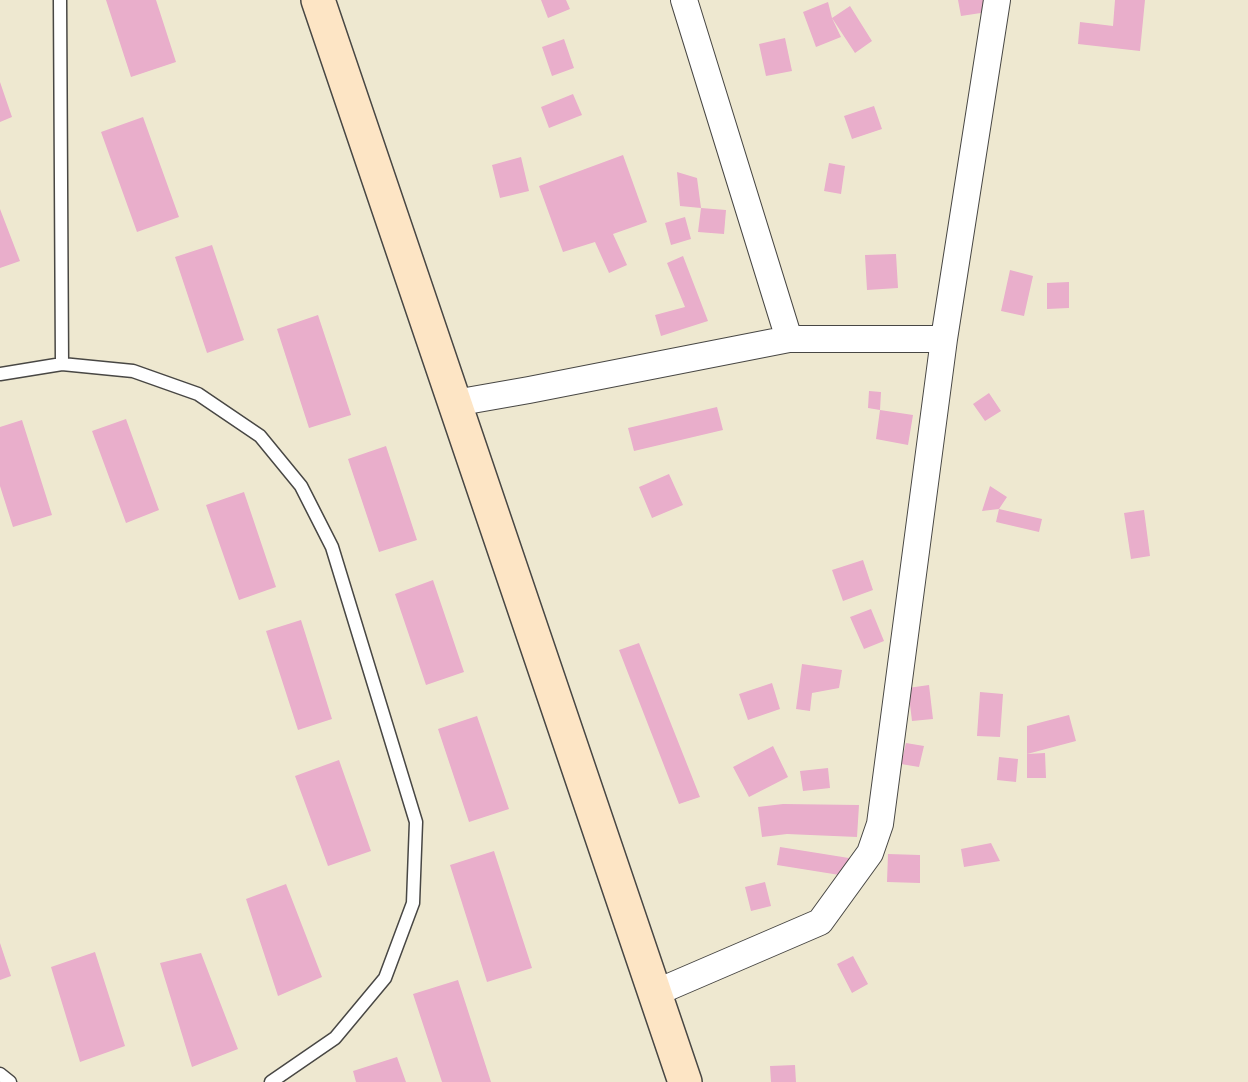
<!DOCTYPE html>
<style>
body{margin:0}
canvas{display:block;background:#eee8d0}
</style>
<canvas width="1248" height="1082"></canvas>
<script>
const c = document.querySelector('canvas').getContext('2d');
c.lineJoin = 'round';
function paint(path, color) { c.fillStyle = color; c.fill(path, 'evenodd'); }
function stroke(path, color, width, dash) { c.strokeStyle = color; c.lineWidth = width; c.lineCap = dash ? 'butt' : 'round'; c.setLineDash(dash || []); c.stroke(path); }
const building = new Path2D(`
 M106,0h50l20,62 -45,15z
 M541,0h25l4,9 -22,9z
 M958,0h34l2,11 -33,5z
 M1115,0h30l-5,51 -62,-7 2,-22 33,4z
 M828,2l4,16 18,-12 22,35 -17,12 -23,-35 9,19 -25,10 -13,-35z
 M785,38l7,33 -26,5 -7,-32z
 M564,39l10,29 -22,8 -10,-29z
 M0,82l12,35 -12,5z
 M573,94l9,21 -33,13 -8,-21z
 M874,106l8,23 -30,10 -8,-23z
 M143,117l36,100 -42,15 -36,-100z
 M623,155l24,67 -34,12 14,31 -18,8 -14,-31 -32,10 -24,-66z
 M521,157l8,34 -29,7 -8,-33z
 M829,163l16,3 -4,28 -17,-3z
 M677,172l20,6 4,30 -21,-2z
 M701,208l25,2 -2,24 -26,-2z
 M0,209l20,52 -20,7z
 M685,217l6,22 -20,6 -6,-22z
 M212,245l32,95 -37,13 -32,-96z
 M896,254l2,34 -31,2 -2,-35z
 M683,256l25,65 -47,15 -6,-21 30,-8 -18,-44z
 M1010,270l23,6 -9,40 -23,-5z
 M1069,282v26l-22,1v-26z
 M318,315l33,100 -42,13 -32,-99z
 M869,391l12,1 -1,18 -12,-2z
 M989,393l12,18 -16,10 -12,-17z
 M717,407l6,23 -89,21 -6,-23z
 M880,410l33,5 -5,30 -32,-6z
 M126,419l33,91 -33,13 -34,-92z
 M22,420l30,95 -39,12 -13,-41v-59z
 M386,446l31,94 -38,12 -31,-93z
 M669,474l14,31 -31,13 -13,-31z
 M990,486l17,11 -8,12 -17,2z
 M244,492l32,95 -37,13 -33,-95z
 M999,509l43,10 -3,13 -43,-10z
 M1144,510l6,46 -19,3 -7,-46z
 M863,560l10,30 -30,11 -11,-31z
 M433,580l31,92 -38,13 -31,-91z
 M871,609l13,32 -20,8 -14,-32z
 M301,620l31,99 -34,11 -32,-99z
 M639,643l61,154 -21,7 -60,-154z
 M802,664l40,6 -3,18 -27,5 -2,18 -14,-2z
 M772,683l8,26 -32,11 -9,-26z
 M929,685l4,34 -21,2 -4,-33z
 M980,692l23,2 -3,43 -23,-1z
 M1069,715l7,26 -49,13v-28z
 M477,716l32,93 -40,13 -31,-93z
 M906,743l18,3 -5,21 -18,-3z
 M773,746l15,31 -39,20 -16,-30z
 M1045,753l1,25h-19v-24z
 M999,757l19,2 -2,23 -19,-2z
 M339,760l32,91 -43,15 -33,-90z
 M828,768l2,20 -27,3 -3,-20z
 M783,804l76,1 -2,32 -70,-3 -25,3 -4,-30z
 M991,843l9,18 -36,6 -3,-18z
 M780,847l75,12 -3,18 -75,-12z
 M494,851l38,117 -45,14 -37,-117z
 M888,854l32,1v28l-33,-1z
 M765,882l6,24 -20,5 -6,-24z
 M286,884l36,93 -44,19 -32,-97z
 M0,943l11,33 -11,4z
 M95,952l30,94 -45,16 -29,-95z
 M201,953l37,96 -46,18 -32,-104z
 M853,956l15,28 -16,9 -15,-29z
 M458,980l33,102h-49l-29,-88z
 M397,1057l9,25h-50l-3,-11z
 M795,1065l1,17h-25l-1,-16z`);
const lane = new Path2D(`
 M60,0l2,364
 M0,374l62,-10 71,7 65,23 62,42 41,50 31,61 84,275 -3,81 -28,75 -50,60 -64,44
 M0,1074l10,8`);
const street = new Path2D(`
 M684,0l105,339
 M455,403l74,-13 260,-51h155
 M655,993l165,-71 50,-69 10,-29 64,-485 53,-339`);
const secondary = new Path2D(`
 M318,0l367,1082`);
paint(building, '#e9aecb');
stroke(lane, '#484744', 15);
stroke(street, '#484744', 28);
stroke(secondary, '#484744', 36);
stroke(lane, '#fff', 12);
stroke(street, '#fff', 26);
stroke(secondary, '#fde5c5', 33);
</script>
